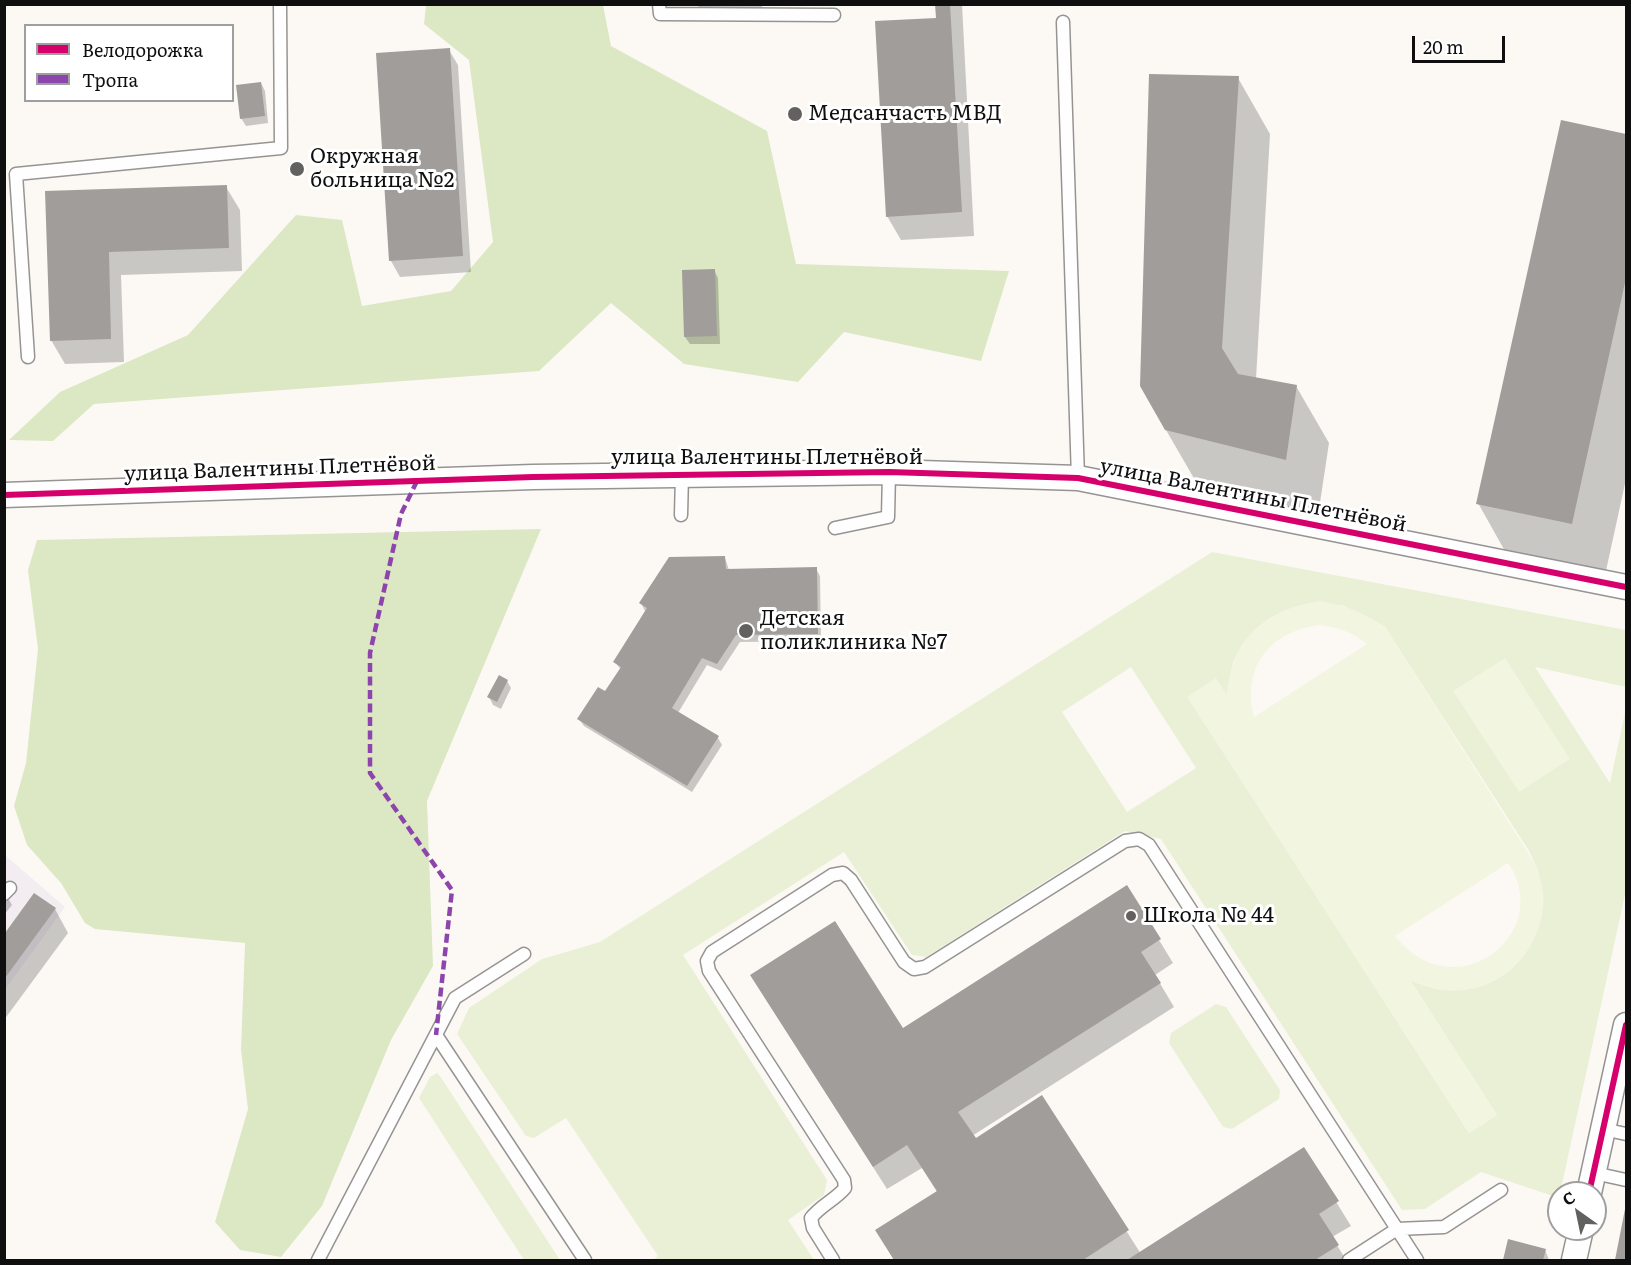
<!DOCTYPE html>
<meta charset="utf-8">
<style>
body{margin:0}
#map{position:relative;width:1631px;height:1265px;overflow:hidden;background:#fcf9f5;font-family:Literata,serif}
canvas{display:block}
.frame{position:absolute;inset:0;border:6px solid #0f0f0f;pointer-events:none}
.legend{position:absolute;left:24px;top:24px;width:210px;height:78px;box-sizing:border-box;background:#fff;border:2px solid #9f9f9f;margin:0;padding:8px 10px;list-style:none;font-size:18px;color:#0f0f0f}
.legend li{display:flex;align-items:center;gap:12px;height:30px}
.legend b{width:30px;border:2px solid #9f9f9f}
.north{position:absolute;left:1547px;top:1181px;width:60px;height:60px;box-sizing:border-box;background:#fff;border:2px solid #9f9f9f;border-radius:50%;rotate:327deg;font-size:16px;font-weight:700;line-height:24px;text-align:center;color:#0f0f0f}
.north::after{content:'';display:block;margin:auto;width:21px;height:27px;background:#626160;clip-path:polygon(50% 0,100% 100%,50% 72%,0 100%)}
.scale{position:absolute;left:1412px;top:36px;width:93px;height:27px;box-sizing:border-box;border:3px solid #0f0f0f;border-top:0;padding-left:8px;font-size:18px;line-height:21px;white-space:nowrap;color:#0f0f0f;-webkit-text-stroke:4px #fff;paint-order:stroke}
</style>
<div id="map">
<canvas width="1631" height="1265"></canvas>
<div class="frame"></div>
<ul class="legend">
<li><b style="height:8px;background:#d6006c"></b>Велодорожка</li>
<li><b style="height:8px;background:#8e44ad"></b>Тропа</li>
</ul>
<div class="north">С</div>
<div class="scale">20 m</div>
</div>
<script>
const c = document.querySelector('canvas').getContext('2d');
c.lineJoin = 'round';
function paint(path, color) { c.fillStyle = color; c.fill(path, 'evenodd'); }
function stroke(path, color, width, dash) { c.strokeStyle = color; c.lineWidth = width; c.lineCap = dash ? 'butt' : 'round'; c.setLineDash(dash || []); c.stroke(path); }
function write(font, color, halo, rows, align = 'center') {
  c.font = font + ' Literata,serif'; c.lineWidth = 6; c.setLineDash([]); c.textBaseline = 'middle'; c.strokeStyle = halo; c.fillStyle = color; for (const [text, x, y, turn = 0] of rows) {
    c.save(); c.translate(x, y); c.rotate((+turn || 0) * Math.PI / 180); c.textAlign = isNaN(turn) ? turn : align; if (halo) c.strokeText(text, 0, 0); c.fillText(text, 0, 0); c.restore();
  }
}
const industrial = new Path2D(`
 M5,855l60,52 -60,83z`);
const green = new Path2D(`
 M1212,552l414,78v57l-91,-20 75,116 16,-75v182l-67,308 -78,-26 -56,37 -23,1 -241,-371 -36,-8 -199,126 -14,-2 -68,-103 -161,103 144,225 -3,15 -36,25 26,40h-161l5,-4 -92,-138 -32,20 -8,-2 -69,-102 12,-26 73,-49 58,-17zM1342,605l43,22 144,224c44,83 -32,169 -119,129l87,135 -28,18 -281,-436 39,-1 6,-34 10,-19zM1131,667l65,101 -69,44 -65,-100z
 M1216,1004l10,3 54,83 -1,9 -47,30 -9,-2 -54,-84 2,-10z
 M437,1073l3,3 120,184h-36l-105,-162 11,-21z`);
const forest = new Path2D(`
 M426,5h177l8,41 156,85 29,133 213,7 -28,90 -137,-29 -46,50 -114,-18 -73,-61 -72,68 -445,33 -41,37 -44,-1 51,-48 128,-57 108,-120 46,5 20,86 89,-15 42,-49 -24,-182 -45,-36z
 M541,529l-114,272 6,165 -42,74 -69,166 -41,51 -41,-7 -25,-28 33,-113 -7,-59 4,-107 -150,-14 -10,-6 -24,-40 -34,-38 -13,-39 12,-43 12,-114 -10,-79 9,-30z`);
const pitch = new Path2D(`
 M1319,601c26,4 44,11 66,26l152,240c4,14 8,27 6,41 -5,49 -51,89 -101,82 -11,-1 -21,-6 -31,-9l86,134 -28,18 -282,-436 29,-19 11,17c4,-56 37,-85 92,-94zM1319,625c19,2 33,7 48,19l-113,73c-12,-50 15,-85 65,-92zM1508,863c48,70 -53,149 -113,73z
 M1505,658l65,101 -51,33 -66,-101z`);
const shadow = new Path2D(`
 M697,4h65v8l-59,3z
 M937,4h25l12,232 -73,4 -14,-24 51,-196z
 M449,50l9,15 13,207 -71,5 -9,-16z
 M1238,78l32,56 -14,245 40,7 33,57 -11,73 -119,-29 -33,-57z
 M261,83l4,8 3,32 -22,3 -5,-8z
 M1562,121l64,15v343l-22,101 -94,-20 -32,-57z
 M226,187l14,23 2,61 -121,4 3,87 -59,2 -14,-24 -4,-148z
 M714,270l4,8 2,66h-30l-5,-7 -1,-66z
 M725,558l4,12 87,-1 4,7 1,65 -81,1 -19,29 -14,-6 -29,48 40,25 4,7 -30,47 -108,-66 -5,-7 26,-26 16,-23 -6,-8 30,-51 -4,-8z
 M507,681l4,7 -10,21 -8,-4 -4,-8z
 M4,891l8,14 -8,10z
 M34,895l21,14 13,24 -64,87v-84z
 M1159,940l14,23 -18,12 19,32 -202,129 3,5 66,-44 100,157 163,-104 47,76 -19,11 14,23h-452l-17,-29 60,-39 -15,-24 -35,21 -121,-190 136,31z
 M1626,1214v46h-10z
 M1509,1241l36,9 4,10h-45z`);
const building = new Path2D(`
 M935,4h15l12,208 -76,5 -11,-196 61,-3z
 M450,48l13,208 -74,5 -13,-208z
 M1149,74l90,2 -17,272 16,26 59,11 -11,75 -121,-30 -25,-44z
 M261,82l4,34 -25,3 -4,-34z
 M1561,120l65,14v144l-54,246 -96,-20z
 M227,185l2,63 -120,4 2,87 -61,2 -5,-150z
 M715,269l2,67 -33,1 -2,-67z
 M725,556l1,13 91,-2 1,67 -82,1 -19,29 -15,-6 -30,50 47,28 -32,50 -110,-67 21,-32 7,4 16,-24 -8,-5 34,-54 -8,-5 30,-46z
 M499,675l9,5 -11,22 -10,-5z
 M1127,885l34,54 -20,13 20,31 -203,129 18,26 66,-43 87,135 -46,30h-189l-19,-30 62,-39 -30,-46 -34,22 -123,-192 85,-54 68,107z
 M34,893l22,15 -51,70v-45z
 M1304,1147l35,54 -20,13 20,31 -24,15h-188z
 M1625,1209l1,51h-11z
 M1508,1239l38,10 -3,11h-40z`);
const service = new Path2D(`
 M659,4l1,10 174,1
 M1063,22l15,456
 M28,357l-12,-183 265,-26 -1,-144
 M681,515l1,-40
 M835,528l53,-11 1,-45
 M4,894l6,-6
 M436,1035l149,225
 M1603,1129l23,5
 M1594,1173l32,7
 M318,1260l137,-262 69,-44
 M833,1260l-20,-32 -2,-10c10,-13 24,-18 34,-30l-1,-8 -135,-209 -2,-10 5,-9 120,-77 11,-2 8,7 53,82 10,7 11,-2 200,-126 14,-2 10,6 248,384 47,-2 57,-37
 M1349,1260l48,-31 20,31`);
const minor = new Path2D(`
 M4,495l529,-18 356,-5 189,6 548,109
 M1589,1193l37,-168
 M1574,1260l7,-31`);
const quiet = new Path2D(`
 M417,481l-16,33 -31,139v120l82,117 -16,145`);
const cycleway = new Path2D(`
 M4,495l529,-18 356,-5 189,6 548,109
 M1589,1193l37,-168`);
const markers = [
 [795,114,8,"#626160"],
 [297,169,8,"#626160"],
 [746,631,8,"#626160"],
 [1131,916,6,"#626160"]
];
const poiNames = [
 ["Медсанчасть МВД",808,114],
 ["Окружная",310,157],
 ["больница №2",310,181],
 ["Детская",760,619],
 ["поликлиника №7",760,643],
 ["Школа № 44",1143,916]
];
const streetNames = [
 ["улица Валентины Плетнёвой",767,458],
 ["улица Валентины Плетнёвой",280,469,-2],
 ["улица Валентины Плетнёвой",1253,496,11]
];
paint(industrial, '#f3edf1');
paint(green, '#eaf0d5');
paint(forest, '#dce8c4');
paint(pitch, '#f2f5df');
paint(shadow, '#0003');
paint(building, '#a09d9a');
stroke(service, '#969493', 15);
stroke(minor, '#969493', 27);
stroke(service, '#fffefe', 12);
stroke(minor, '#fffefe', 24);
stroke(quiet, '#8e44ad', 4.5, [9, 4.5]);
stroke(cycleway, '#d6006c', 6);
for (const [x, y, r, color] of markers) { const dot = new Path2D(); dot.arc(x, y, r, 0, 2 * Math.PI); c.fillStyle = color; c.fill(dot); stroke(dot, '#fff', 2); }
write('21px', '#0f0f0f', '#fff', poiNames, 'left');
write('21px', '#0f0f0f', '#fff', streetNames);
</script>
